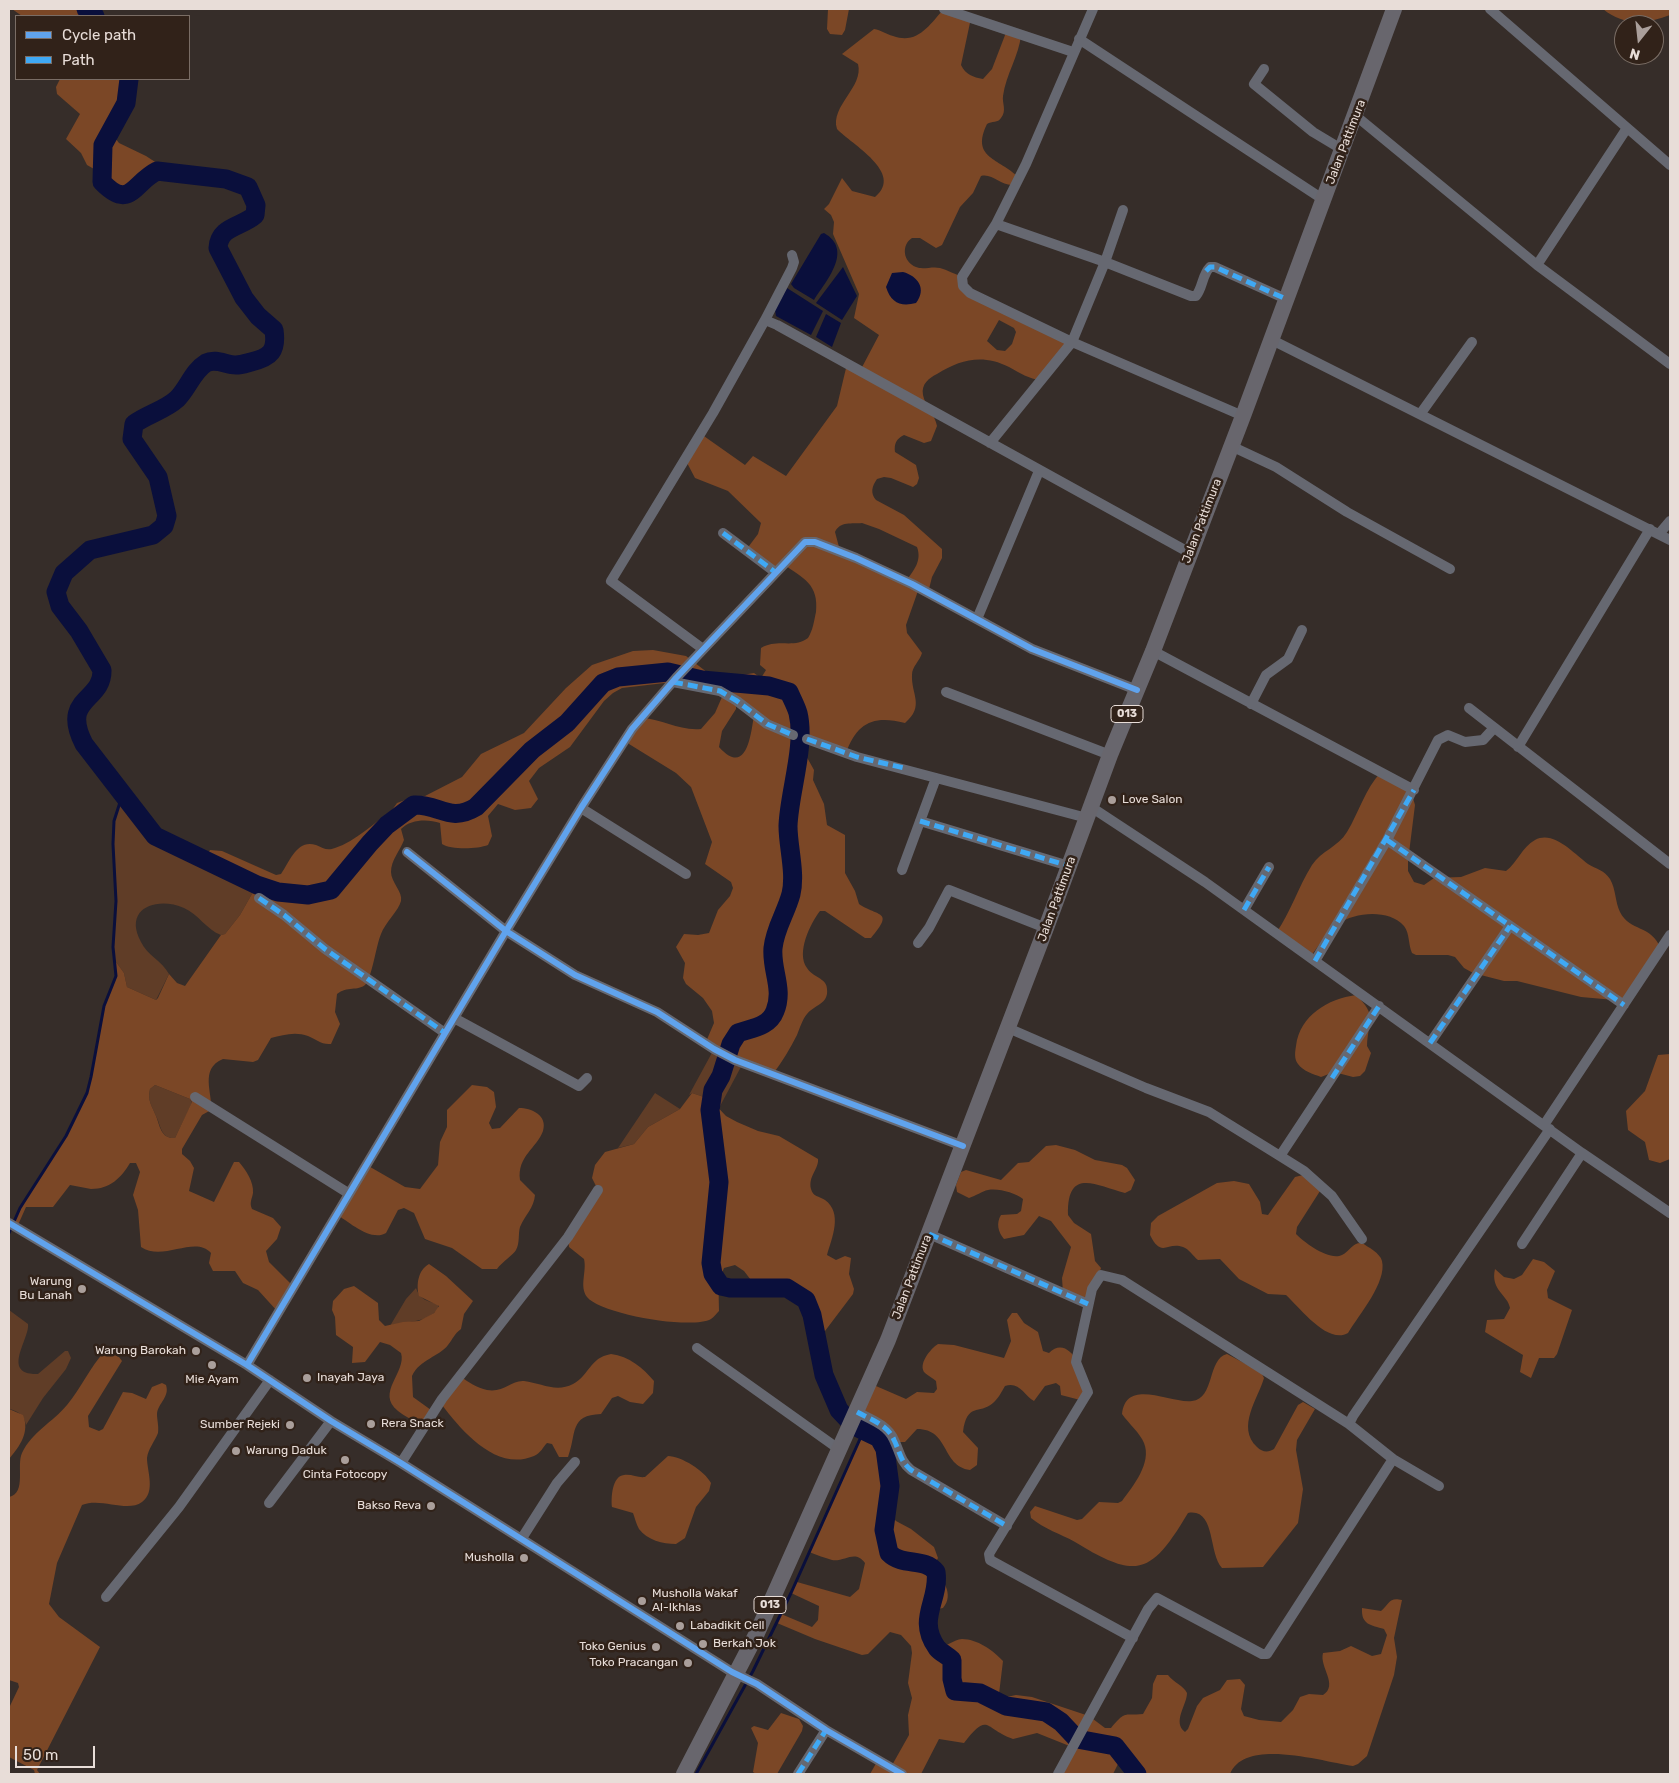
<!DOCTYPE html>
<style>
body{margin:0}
#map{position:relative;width:1679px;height:1783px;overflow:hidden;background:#362d29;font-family:Rubik,sans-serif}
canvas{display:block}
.frame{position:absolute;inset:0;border:10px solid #e8ddd8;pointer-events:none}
.legend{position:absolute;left:15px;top:15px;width:175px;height:65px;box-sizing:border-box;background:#312219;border:1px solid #7a6d65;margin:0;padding:6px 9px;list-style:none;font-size:15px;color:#e8ddd8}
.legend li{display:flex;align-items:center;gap:10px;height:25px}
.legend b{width:25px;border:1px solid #7a6d65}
.north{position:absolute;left:1614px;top:15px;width:50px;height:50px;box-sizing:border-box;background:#312219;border:1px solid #7a6d65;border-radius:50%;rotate:196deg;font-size:14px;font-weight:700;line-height:20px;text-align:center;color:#e8ddd8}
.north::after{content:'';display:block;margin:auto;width:18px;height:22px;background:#aa9f9b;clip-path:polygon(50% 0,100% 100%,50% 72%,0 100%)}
.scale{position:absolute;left:15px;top:1746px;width:80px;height:22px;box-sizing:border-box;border:2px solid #e8ddd8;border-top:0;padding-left:6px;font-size:15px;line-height:18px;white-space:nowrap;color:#e8ddd8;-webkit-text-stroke:4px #312219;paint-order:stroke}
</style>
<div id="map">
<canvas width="1679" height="1783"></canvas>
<div class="frame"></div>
<ul class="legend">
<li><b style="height:6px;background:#60a3ed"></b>Cycle path</li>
<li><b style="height:6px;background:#3fa9f5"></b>Path</li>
</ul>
<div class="north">N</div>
<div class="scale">50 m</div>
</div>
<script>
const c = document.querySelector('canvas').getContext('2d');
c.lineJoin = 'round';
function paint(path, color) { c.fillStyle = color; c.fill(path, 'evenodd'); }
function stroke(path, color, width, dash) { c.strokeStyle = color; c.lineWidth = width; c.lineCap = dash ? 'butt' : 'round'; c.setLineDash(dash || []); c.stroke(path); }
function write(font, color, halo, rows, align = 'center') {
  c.font = font + ' Rubik,sans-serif'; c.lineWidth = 5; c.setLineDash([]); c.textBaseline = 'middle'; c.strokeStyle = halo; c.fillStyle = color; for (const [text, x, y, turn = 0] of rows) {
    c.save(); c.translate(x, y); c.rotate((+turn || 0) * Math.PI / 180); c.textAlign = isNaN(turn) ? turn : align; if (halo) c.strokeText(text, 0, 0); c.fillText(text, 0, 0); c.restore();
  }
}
const green = new Path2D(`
 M123,793l32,43 102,49 -17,30 -15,19 -4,1c-14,-5 -23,-21 -37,-27 -28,-12 -61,1 -43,34 6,13 21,19 28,32l-13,26 -29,-13 -3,-14 -10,-14 -1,-12 3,-46 -3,-57 1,-23z
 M714,1049l29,14 -24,45 -9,-9 -18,-6 -3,2z
 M155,1085l35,14 2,4 -17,35c-14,1 -14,-12 -19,-22 -4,-10 -9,-16 -6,-27z
 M655,1093l25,16 -32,18 -14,17 -16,4z
 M416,1288c4,12 11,13 22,16v5c-13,15 -31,11 -48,17l16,-27z
 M9,1310l19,14c2,15 -28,51 10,50l27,-23h3l3,7 -5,11 -23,29 -17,27c-2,-10 -8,-14 -17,-16z`);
const forest = new Path2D(`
 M12,9h74l9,7h-73z
 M828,9h21l-4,21 -3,5 -12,-1 -3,-5z
 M944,9l27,9 -10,47c5,10 12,12 22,14l9,-10 15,-39 14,5c-2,21 -15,39 -18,61 -1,7 4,15 -2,22 -3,5 -9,3 -14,6 -16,33 10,34 29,51l-4,10c-12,0 -20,-12 -31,-9l-8,17 -13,14 -18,38 -6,3 -16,-10h-8c-11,7 -9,24 4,29 7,3 16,-1 24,1 7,2 15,6 22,9l1,9 109,56 -31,38c-12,-1 -21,-7 -32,-13 -26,-13 -48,-8 -72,7 -8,4 -16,10 -14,21 2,11 12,20 14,31l-6,15 -7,2 -20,-8c-8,4 -10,9 -9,17l21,13 3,13 -2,6 -4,3 -22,-9 -7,-1 -7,2c-5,7 -7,14 -1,21l28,15 38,34v9l-10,19 -3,12 -10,-1 -13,37 1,8 15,20c-2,8 -10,13 -10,22 -1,19 13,31 -7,48 -32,-8 -48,0 -59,30l-34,-13 -8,12 10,18 -1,10 11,24 3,21 18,10v38l10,18 4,13c19,13 36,6 12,34h-6l-40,-27h-5c-10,13 -24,42 -13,57 5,9 20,10 20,21 2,15 -13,16 -20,25 -5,6 -7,14 -10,21 -7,14 -15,27 -24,39l-68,-30 9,-21 -2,-12 -9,-13 -17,-14 -3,-6 2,-15 -9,-16 8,-13 14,1 11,-2 9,-23 12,-14 3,-8 -2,-6 -26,-18 7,-22 -21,-55 -15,-14 -47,-29 -3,-6 16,-20c21,1 37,13 59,11l14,-16 7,-16 14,7v5l-14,22 -3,16c28,31 32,-14 35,-32l-17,-14 -64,-19 -51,6 -9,5 -9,8 -34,46 -31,21 -10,13 9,18 -7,9 -16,2 -17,-6 -10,12 4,20 -4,9c-10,4 -37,5 -46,-1l-2,-21c-12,-4 -29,-4 -39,6l3,11c-4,11 -13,20 -13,32 0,10 12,20 10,29 -2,9 -16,22 -20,33 -5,12 -9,44 -16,51 -7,6 -18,1 -28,9l-2,18 5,12 -9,20c-10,1 -15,-5 -23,-8 -13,-5 -25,-1 -37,2l-13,22 -5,2 -30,-3c-24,10 -10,34 -12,51l-9,5 -20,34v5l8,7 4,7 -5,23 25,11 20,-40h5c7,8 15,20 14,31 -1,6 -4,10 -1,16l21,9 8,9 -4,12 -11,12 3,11 22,22 -13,28 -20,-22 -15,-7 -8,-12h-22l-4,-8 2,-10c-16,-18 -48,9 -70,-6l-3,-37 -5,-15 7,-23 -4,-9h-6c-9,15 -20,26 -39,26 -7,-1 -14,-3 -21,-4l-17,22h-27l-8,18h-6l8,-17 46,-72 21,-43 17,-87 12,-30 -2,-17 10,14 3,14 29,13 2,-2 11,-24 8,9 8,3 36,-51 4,-1 15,-19 17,-30 -53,-25 6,-10 12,1 54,24 5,-1c9,-13 16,-35 35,-29 7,3 11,6 19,3 21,-7 39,-25 57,-38l5,-7 19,-7h9l37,-19 19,-23 43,-21 42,-45 26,-23 41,-14 20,-1 33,6 22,17 29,6 5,-4 12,-2 7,5 5,-8 -6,-5 1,-17c17,-10 33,1 47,-10 5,-8 6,-17 8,-26 3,-28 -13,-34 -33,-48l-8,8 -29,-22 12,-16 3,-11 -33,-32 -33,-13 -10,-19 16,-25 44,31 8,-9 33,20 51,-70 10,-42 13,7 19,-36 -25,-17 5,-24 -26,-60 1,-12 -3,-7 -7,-6 5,-5 13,-26 10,13 23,6c30,-24 -24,-53 -38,-68 -7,-23 27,-42 21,-65l-16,-10 32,-25c7,1 12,5 19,7 25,9 36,-11 51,-27zM999,320l15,8 2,4 -4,12 -7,7 -8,-1 -10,-9zM862,523l17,6 38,18c5,14 -3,23 -11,34l-67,-34 -4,-15c5,-11 17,-8 27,-9zM155,1085l35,14 2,3 -17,36c-14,1 -15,-12 -19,-22 -4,-10 -9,-16 -6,-27z
 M1603,9h67v6c-23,9 -47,11 -67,-6z
 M60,79h69c2,20 -8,36 -20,51l10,13 27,13 23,15c-5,0 -11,-1 -15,1 -10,5 -14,16 -23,22 -15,7 -29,-9 -30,-21l-14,-8 -6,-12 -15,-14 14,-25 -23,-20 -1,-7z
 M1381,772l26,14 6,12 2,7 -7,56v10l6,11 10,3 10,-7 27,-1 24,-9 21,3c11,-8 16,-24 29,-31 19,-10 39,14 53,24 8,5 16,6 22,15 6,10 5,23 10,33 10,20 31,12 41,37l-35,52 -45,-4 -64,-16h-13l-31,-8 -9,-5 -9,-11 -7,-2h-32l-4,-2c-4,-9 -2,-19 -8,-27 -15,-17 -49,-14 -66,-2 -11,8 -19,22 -28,33l-34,-24c15,-21 22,-46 36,-68 9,-14 26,-18 35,-33 12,-20 18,-43 34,-60z
 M1356,995c22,21 12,25 11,51l4,7 -6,18 -5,5 -7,1 -19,-5 -13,5c-8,-3 -18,-6 -23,-13 -4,-5 -3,-12 -2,-18 4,-31 32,-47 60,-51z
 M1670,1054v105l-10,4 -11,-3 -4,-18 -17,-12 -2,-19 19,-20 13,-36z
 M472,1085l15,2 7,5 2,15 -7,16 3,6 8,-1 19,-20c12,0 29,7 24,23 -6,17 -26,25 -23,49l15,15c-1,13 -10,20 -15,32 -2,7 0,16 -4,23 -2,4 -14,12 -19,19h-15l-30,-21 -27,-9 -11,-26 -10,-5 -6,2 -12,23c-15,9 -37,-11 -50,-19l29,-50 40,23 15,2 18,-24 2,-23 7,-15v-17z
 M692,1093l18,6 16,17 11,6 21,9 21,5 39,23c1,10 -10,17 -7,30 2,8 8,7 14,11 18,13 7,38 2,55l9,5 9,-4 6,2 -2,16 5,15 -1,5 -28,37 -10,1c-7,-39 -19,-46 -58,-44l-13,-17 -9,-6 -11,3c-7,15 -5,27 -5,43 -2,2 -5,6 -8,8 -20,11 -111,-5 -124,-22 -8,-11 0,-25 -3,-38l-15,-12 -1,-10 30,-47 -6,-12 3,-13 10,-13 29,-8 14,-17 32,-18z
 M1056,1145l19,5 20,10 27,5 5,3 8,12 -4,10 -6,3c-30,-8 -58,-26 -57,22l6,8 17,11 4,27 6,7 -13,36 -25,-11 -1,-15 9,-31 -20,-26 -12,-5 -15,19 -20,4c-6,-7 -8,-16 -3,-24l16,-1 4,-3 2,-12c-8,-6 -24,-11 -35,-9 -6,1 -12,6 -19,8l-12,-6 -1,-7 5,-13 5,-2 35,10 17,-17 11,-1 17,-16z
 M1307,1174l13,17 -23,36 -1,7c9,9 33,27 46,21 8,-4 11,-13 20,-12 6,4 18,10 20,18 5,21 -23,54 -34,72 -20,12 -48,-25 -62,-38l-18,-1 -29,-15 -19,-20 -22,1c-5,-4 -9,-11 -15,-13 -16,-6 -21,12 -33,-12l1,-12 7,-7 59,-33 17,-2 15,3 11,18 2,12 6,1 27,-38z
 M1533,1259l11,3 11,9 -8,19 1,8 24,12 -15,44 -3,4h-15l-8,20 -11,-6 3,-17 -38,-23 2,-12 17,-1 6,-11c-2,-13 -20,-18 -15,-39l9,8 10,2 8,-4z
 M429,1264l17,12 27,25 -9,13 -3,15c-7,5 -8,10 -13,16 -9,12 -28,14 -36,31l1,21 18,13 -9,15c-8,-5 -17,-8 -24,-14 -23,-18 9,-39 3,-58l-11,-8 -10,-3 -15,20 -13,1 1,-16 -17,-12 -1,-18 -3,-7 1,-9 11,-12 10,-3 24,17 1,17 6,6 18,-4 16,-1 15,-8 5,-7 -20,-10c-3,-11 -1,-26 10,-32z
 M1012,1313h5l7,10 14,9 5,19 6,2c19,-19 35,17 38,32 0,5 -2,12 -3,16l-23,-6 -1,-9 -4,-3 -11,3 -11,15c-10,-6 -15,-20 -29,-15 -3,5 -7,13 -12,17 -14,12 -26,-1 -30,29l15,16 -1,17 -7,5c-29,-4 -20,-41 -53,-41l-12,13h-6l-42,-30 12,-29 37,16 11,-7 17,1 3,-4 -1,-8c-3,-3 -8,-5 -11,-8 -8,-8 6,-25 13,-29l16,1 50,13 7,-17 -4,-21z
 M105,1351l14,6 3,4 -34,55 1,11 10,4 4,-2 20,-37 9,1 14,6 6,-12 10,-4 4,2c4,12 -8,18 -9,29 0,6 2,12 1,19 -3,8 -10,16 -11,25 0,13 9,34 -5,44 -15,11 -41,-5 -60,3l-25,58 -8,41 10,13 41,30 -63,123 3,4h-5l-1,-4 -25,-13v-49l10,-21 -1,-4 -9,-3v-183c18,-4 7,-32 13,-44 10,-21 31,-31 45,-48 14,-17 23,-38 38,-54z
 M611,1354c18,2 32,14 43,27l-1,12 -10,11 -13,-2 -12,-6 -6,2 -11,16c-32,1 -24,19 -33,43h-9l-7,-13 -5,-1c-4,4 -6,10 -13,13 -38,16 -72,-25 -92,-51l18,-29c8,6 17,12 27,14 17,3 24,-10 37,-9 17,2 32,12 49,3 17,-9 16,-26 38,-30z
 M1227,1354l34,18 3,6c-6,21 -28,49 -7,69 5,5 11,6 17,2l24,-44 5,-3 12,7 -18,31 -1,10 7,39 -5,34 -35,44 -41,1c-14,-15 -6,-60 -34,-55 -37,62 -51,67 -113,29 -14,-8 -31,-13 -44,-24l-1,-6 5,-6 42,14 5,-1 17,-17 19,1 4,-2c11,-15 30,-38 22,-58 -4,-10 -15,-19 -22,-29 4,-37 49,-10 70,-13 23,-2 15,-42 35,-47z
 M9,1409l14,6c7,17 -3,31 -14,44z
 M864,1430c4,2 10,3 14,7 15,14 12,54 8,73l10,11 15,8 23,18 4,11 -5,9c9,11 22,27 10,41l-15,3 -1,12 9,23c11,2 16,-6 26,-7 15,0 31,11 41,22l-4,33 3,4 14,-3 16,2 57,19 16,12h6c15,-18 12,-12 32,-14l9,-16 1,-14 4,-9h11c5,7 16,11 19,18 0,12 -15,29 -2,39l3,-3 9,-23 6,-8 17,-8 7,-10 13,-1 5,6 -4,24 3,7 15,4 22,2 12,-12 7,-13 9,-3 14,1c16,-10 -4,-28 0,-42l17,-2 11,-5 21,10 9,-2 6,-19 -3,-6c-13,-4 -23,-4 -22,-21l19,3c9,-8 8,-14 21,-11l-8,38 3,19 -3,18 -27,81 -9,8 -5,2c-30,-4 -108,-29 -123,8h-97l1,-3 -11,-17 -10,20h-55l14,-27 -35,-14 -24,6c-29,-10 -24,-28 -49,4l-25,-4 -18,35h-51l8,-14 13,7 18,-32 -1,-20 4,-17 -4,-15 4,-30 -1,-7 -10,-11 -11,-3 -22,22 -6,1 -47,-16 -38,-16 4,-9 31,13 6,-7 1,-14 -28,-13 6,-11 53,15 9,-8 6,-26c-10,-14 -20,-1 -33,-3 -7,-2 -15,-5 -23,-8z
 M668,1456c13,0 37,15 43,27l-2,8 -13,16 -11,31 -9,6c-13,0 -29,-4 -37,-15 -3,-5 -4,-11 -6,-16l-21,-6c-1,-9 0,-31 12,-32 8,-1 14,3 21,2z
 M781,1713l18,6 4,7 -1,5 -25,43h-21l-3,-2 5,-29 -7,-15 3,-2 14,4z`);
const water = new Path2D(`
 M824,233c30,17 2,48 -10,67l-20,-12 -3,-4 30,-50z
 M843,267l14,29 -15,24 -26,-17z
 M903,272c15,4 24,17 13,31 -15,4 -25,0 -30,-16l6,-14z
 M787,288l36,23 -12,24 -35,-19 -1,-6z
 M826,314l15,9 -9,24 -16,-10z`);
const stream = new Path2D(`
 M9,1233l11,-25 46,-72 21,-43 4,-16 13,-71 12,-30 -3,-29 3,-46 -3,-57 1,-23 9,-28
 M696,1774l57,-103 38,-78 73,-163`);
const river = new Path2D(`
 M86,9l9,7
 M129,79l-3,24 -23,42 -1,37c28,29 31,1 55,-11l69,8 22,8 8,18 -1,10c-13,12 -36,11 -37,33l26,50 14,18 16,14c3,21 -3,27 -23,32 -4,1 -10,3 -15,3 -10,0 -20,-7 -30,-2 -13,8 -18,25 -29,36 -12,11 -29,15 -43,25l-2,15 26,38 9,39 -3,10 -11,9 -63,15 -26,23 -8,19 4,14 19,25 23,39c1,32 -42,27 -18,74l71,92 102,49 21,7 30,3 23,-5 39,-47 17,-18 27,-20c25,-1 36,18 62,2l56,-57 35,-27 36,-40 15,-6 50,-5 34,8 67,6 20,6c3,7 7,14 9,21 8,33 -9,80 -10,113 0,21 8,47 3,68 -5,19 -16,34 -18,54 -2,22 11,41 2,63 -6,16 -23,17 -37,22l-7,11 -10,32 -8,14 -3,20 9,72 -8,81 2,11 8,12 9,2h57l19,12 6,15 12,60 15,35 15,16 25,12 6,11 5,37 -6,44 5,23c14,14 35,4 47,19 4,28 -20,47 1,76 4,5 10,7 15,12v19l3,12 25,2 26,13 40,6 15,10 16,17 38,7 22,28`);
const street = new Path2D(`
 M944,9l129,43
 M1093,9l-67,155 -30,60 -34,53 1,9 7,7 102,49 171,74
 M1490,9l180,156
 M1079,39l245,161
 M1264,69l-10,15 59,48 30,18
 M1356,116l181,149 133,99
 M1123,210l-18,52 86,34h5c7,-9 6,-21 14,-29h5l71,32
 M1537,265l90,-137
 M765,320l27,-52 2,-6 -2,-7
 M1272,340l398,200
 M1421,413l51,-71
 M990,443l82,-101 33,-80 -109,-38
 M1231,446l45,21 71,45 103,57
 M723,533l52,39
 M1659,534l11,-13
 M977,619l62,-148
 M703,649l-92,-68 102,-168 52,-93 12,5 413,228
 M1153,651l261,139
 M673,682l47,9 17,10 30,23 26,11
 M946,692l164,63
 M1251,704l15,-29 22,-16 14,-29
 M1469,708l201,156
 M807,739l50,18 230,61
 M1518,747l132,-218
 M1091,807l114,75 377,271 88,60
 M581,808l105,66
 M920,821l149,45
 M1387,840l237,165
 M407,852l99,79 75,-123 51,-79 44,-51 129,-136h10l41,16 56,26 120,65 105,41
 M902,870l34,-92
 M259,898l25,17 41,34 120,84
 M1244,910l25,-43
 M918,943l11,-15 20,-38 97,38
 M1315,961l72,-121 51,-100 10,-5 17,7 18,-2 11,-12
 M454,1018l125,68 8,-8
 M1008,1028l138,60 63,24 71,44 99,-150
 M1430,1043l80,-117
 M195,1097l153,96
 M1544,1125l126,-190
 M1280,1156l24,15 28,25 30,43
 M9,1223l238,142 84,56 70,42 331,209 25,12 69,46 76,44
 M929,1234l159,70
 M1522,1244l60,-91
 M697,1348l143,102
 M247,1365l259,-434 69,44 82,37 57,37 21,11 228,86
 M857,1412c13,7 31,13 37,28 6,12 6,21 17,30l96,56
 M1393,1459l46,27
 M401,1463l41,-64 126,-162 30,-47
 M269,1503l62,-82
 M522,1538l35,-55 18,-21
 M106,1597l73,-90 91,-127
 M1133,1638l-143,-78 -1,-6 99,-162 -12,-30 16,-73 9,-14 21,5 227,144
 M798,1774l28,-44
 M1058,1774l90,-165 9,-11 105,56h5l126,-195 -44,-35 4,-8 197,-287`);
const primary = new Path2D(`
 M684,1774l73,-141 131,-293 158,-412 64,-173 43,-104 90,-235 151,-407`);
const quiet = new Path2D(`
 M1206,271l4,-4h5l71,32
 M723,533l52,39
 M673,682l47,9 17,10 30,23 26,11
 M807,739l50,18 47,11
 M920,821l149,45
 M1387,840l237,165
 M259,898l25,17 41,34 120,84
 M1244,910l25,-43
 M1315,961l99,-171
 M1430,1043l80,-117
 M1332,1078l47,-72
 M929,1234l159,70
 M857,1412c13,7 31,13 37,28 6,12 6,21 17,30l96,56
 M798,1774l28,-44`);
const cycleway = new Path2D(`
 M407,852l99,79 75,-123 51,-79 44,-51 129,-136h10l41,16 56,26 120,65 105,41
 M9,1223l238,142 84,56 70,42 331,209 25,12 69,46 76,44
 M247,1365l259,-434 69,44 82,37 57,37 21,11 228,86`);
const markers = [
 [1112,800,5,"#aa9f9b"],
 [82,1289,5,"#aa9f9b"],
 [196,1351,5,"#aa9f9b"],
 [212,1365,5,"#aa9f9b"],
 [307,1378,5,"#aa9f9b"],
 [371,1424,5,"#aa9f9b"],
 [290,1425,5,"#aa9f9b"],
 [236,1451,5,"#aa9f9b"],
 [345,1460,5,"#aa9f9b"],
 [431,1506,5,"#aa9f9b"],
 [524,1558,5,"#aa9f9b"],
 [642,1601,5,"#aa9f9b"],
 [680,1626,5,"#aa9f9b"],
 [703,1644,5,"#aa9f9b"],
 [656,1647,5,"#aa9f9b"],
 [688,1663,5,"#aa9f9b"]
];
const shields = [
 [1127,714,32],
 [770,1605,32]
];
const shieldNames = [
 ["013",1127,714],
 ["013",770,1605]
];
const streetNames = [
 ["Jalan Pattimura",1346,142,-69],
 ["Jalan Pattimura",1202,521,-69],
 ["Jalan Pattimura",1057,899,-70],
 ["Jalan Pattimura",912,1277,-69]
];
const poiNames = [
 ["Love Salon",1122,800],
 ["Warung",72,1282,"right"],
 ["Bu Lanah",72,1296,"right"],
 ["Warung Barokah",186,1351,"right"],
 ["Inayah Jaya",317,1378],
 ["Mie Ayam",212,1380,"center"],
 ["Rera Snack",381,1424],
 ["Sumber Rejeki",280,1425,"right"],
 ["Warung Daduk",246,1451],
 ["Cinta Fotocopy",345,1475,"center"],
 ["Bakso Reva",421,1506,"right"],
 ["Musholla",514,1558,"right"],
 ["Musholla Wakaf",652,1594],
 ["Al-Ikhlas",652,1608],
 ["Labadikit Cell",690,1626],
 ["Berkah Jok",713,1644],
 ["Toko Genius",646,1647,"right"],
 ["Toko Pracangan",678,1663,"right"]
];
paint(green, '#603d27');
paint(forest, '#7b4726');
paint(water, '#0a0f3c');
stroke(stream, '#0a0f3c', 3);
stroke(river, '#0a0f3c', 19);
stroke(street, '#666871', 10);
stroke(primary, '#68666d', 16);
stroke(quiet, '#3fa9f5', 5, [10, 5]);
stroke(cycleway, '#60a3ed', 6);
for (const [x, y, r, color] of markers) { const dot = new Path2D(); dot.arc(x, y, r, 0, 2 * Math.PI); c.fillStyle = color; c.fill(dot); stroke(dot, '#312219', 2); }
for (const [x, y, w] of shields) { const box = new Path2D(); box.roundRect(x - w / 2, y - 8.5, w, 17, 4); c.fillStyle = '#312219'; c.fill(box); stroke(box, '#e8ddd8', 1); }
write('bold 11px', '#e8ddd8', null, shieldNames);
write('12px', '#e8ddd8', '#312219', streetNames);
write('12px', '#e8ddd8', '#312219', poiNames, 'left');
</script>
